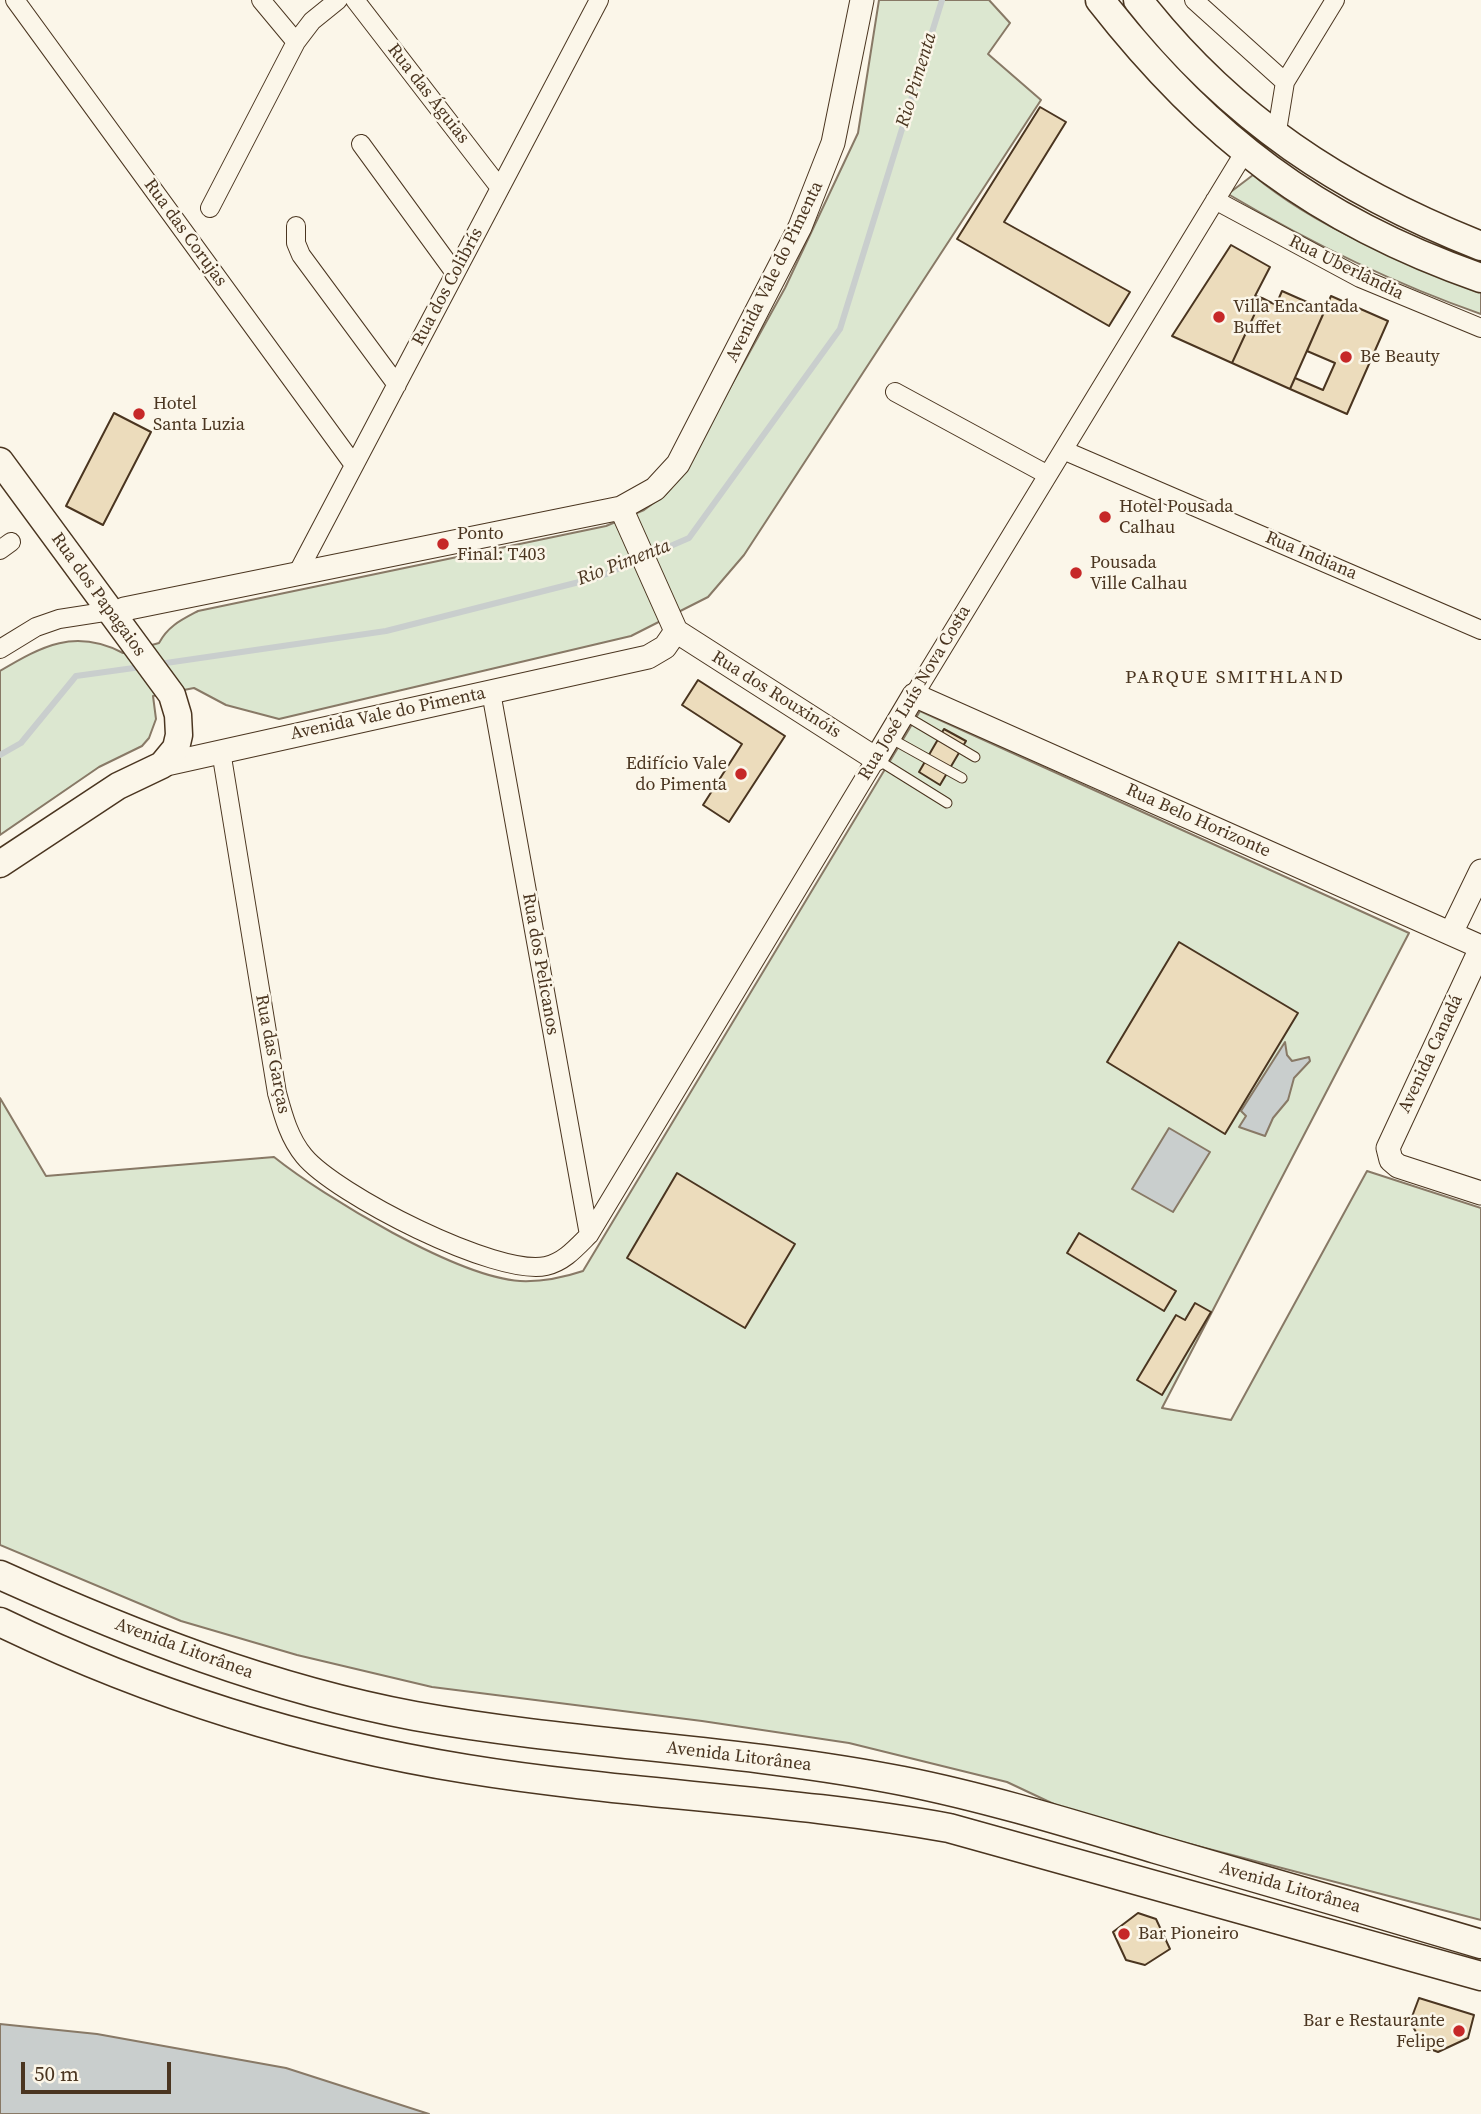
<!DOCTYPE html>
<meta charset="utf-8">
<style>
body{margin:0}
#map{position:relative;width:1481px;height:2114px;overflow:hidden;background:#fbf6e9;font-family:"Source Serif 4",serif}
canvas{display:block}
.scale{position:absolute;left:21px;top:2062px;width:150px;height:32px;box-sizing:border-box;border:4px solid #4a3520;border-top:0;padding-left:9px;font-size:21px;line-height:24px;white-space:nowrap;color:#4a3520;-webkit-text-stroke:5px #fbf6e9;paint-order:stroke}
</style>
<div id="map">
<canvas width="1481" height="2114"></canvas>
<div class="scale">50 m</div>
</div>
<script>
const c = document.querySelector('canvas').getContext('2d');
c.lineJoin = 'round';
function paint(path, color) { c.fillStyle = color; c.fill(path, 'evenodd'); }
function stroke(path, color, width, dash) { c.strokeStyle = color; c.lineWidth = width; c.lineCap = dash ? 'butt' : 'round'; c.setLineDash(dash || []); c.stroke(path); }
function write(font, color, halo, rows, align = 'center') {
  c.font = font + ' "Source Serif 4",serif'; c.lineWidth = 5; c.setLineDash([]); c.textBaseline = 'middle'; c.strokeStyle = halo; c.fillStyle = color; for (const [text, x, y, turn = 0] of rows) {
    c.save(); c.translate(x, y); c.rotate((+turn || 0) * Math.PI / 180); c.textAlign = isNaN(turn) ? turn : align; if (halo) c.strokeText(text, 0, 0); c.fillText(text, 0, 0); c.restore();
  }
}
const green = new Path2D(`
 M879,0h110l21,23 -22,31 53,46 -297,455 -36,42 -77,39 -352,83 -53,-14 -32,-17 -41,8 3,23 -7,19 -7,8 -43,21 -99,68v-164c42,-25 75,-43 123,-18l36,-10c9,-17 22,-23 39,-32l408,-85 38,-16 22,-16 23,-32 96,-174 73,-155z
 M1253,175c66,55 149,86 228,116v23c-89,-31 -172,-72 -253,-120z
 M920,711l489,222 -247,475 69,12 136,-249 114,37v712l-406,-106 -68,-32 -158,-39 -147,-22 -270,-34 -135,-32 -116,-34 -181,-76v-447l46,78 228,-19c50,40 183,120 246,124 23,1 42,-3 63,-10z`);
const water = new Path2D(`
 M1285,1042l2,13 5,6 17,-4 1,4 -16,17 -6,22 -15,18 -8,18 -26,-9 7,-11 -5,-5z
 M1169,1128l41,24 -37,60 -41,-23z
 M0,2024l97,10 189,34 143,46h-429z`);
const stream = new Path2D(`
 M159,664l227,-33 213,-54 90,-39 151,-209 102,-329
 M0,755l21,-12 55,-67 65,-9`);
const building = new Path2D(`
 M1040,107l26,15 -62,100 126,70 -21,34 -152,-87z
 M1231,245l39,22 -15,29 7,2 -30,65 -60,-27z
 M1282,291l43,19 -35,79 -58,-26 30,-65 14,7z
 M1331,296l57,25 -41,93 -57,-25 5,-11 28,12 12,-27 -28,-12z
 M114,413l37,19 -48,93 -37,-19z
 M698,680l87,56 -56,86 -26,-17 39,-61 -60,-39z
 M944,729l22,12 -26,44 -21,-13z
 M1179,942l119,71 -73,121 -118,-72z
 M677,1173l118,71 -50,84 -118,-70z
 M1079,1233l97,58 -12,20 -97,-58z
 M1195,1303l16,9 -49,83 -25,-15 39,-65 9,5z
 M1138,1913l18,6 14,30 -25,16 -19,-5 -13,-28z
 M1419,1998l55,17 -6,23 -30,14 -13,-5 -15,-25z`);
const service = new Path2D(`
 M904,715l71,42
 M890,738l72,40
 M878,760l69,43`);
const minor = new Path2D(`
 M15,0l339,465
 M355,0l145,188
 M1194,0l91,82
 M296,42l16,-21 26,-21
 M1276,137l9,-55 50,-82
 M361,144l94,129
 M1215,200l145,78 121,50
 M210,208l86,-166 -35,-42
 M296,226v17l5,12 96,130
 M895,392l153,83
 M1063,450l418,180
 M0,550l11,-8
 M297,574l302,-574
 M0,649l36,-22 23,-8 58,-9
 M491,692l98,543
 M914,695l330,-542
 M221,751l56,342c6,22 12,45 27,63 31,38 193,121 242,110 18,-4 30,-18 43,-31l287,-476`);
const tertiary = new Path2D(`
 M621,508l55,123
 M124,609l497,-101 34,-19 23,-25 122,-237 33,-84 29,-143
 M676,631l200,128 38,-64 567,252
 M162,765l486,-108 17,-10 11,-16
 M1451,933l30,-62
 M1481,948l-93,200 3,12 7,6 83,27`);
const secondary = new Path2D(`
 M0,461l172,234 6,20 1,20 -3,13 -14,17 -44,21 -118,78`);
const primary = new Path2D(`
 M1100,0c107,137 217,221 381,278
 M1138,0c93,119 204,191 343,246
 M0,1575c133,60 271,114 415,141 161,29 327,33 488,65 85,17 169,43 253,68 108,31 217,63 325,95
 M0,1622c147,71 306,121 467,147 160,26 323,30 482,59l532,148`);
const markers = [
 [1219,317,7,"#c62828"],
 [1346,357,7,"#c62828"],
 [139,414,7,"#c62828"],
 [1105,517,7,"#c62828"],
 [443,544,7,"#c62828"],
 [1076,573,7,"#c62828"],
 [741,774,7,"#c62828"],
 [1124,1934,7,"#c62828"],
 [1459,2031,7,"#c62828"]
];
const streetNames = [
 ["Rua das Águias",428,94,52],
 ["Rua das Corujas",185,233,54],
 ["Rua Uberlândia",1346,268,26],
 ["Avenida Vale do Pimenta",775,272,-64],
 ["Rua dos Colibrís",448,287,-62],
 ["Rua Indiana",1311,556,23],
 ["Rua dos Papagaios",98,595,54],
 ["Rua José Luís Nova Costa",915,693,-59],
 ["Rua dos Rouxinóis",776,695,32],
 ["Avenida Vale do Pimenta",388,714,-12],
 ["Rua Belo Horizonte",1198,821,24],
 ["Rua dos Pelicanos",540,964,80],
 ["Rua das Garças",272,1054,79],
 ["Avenida Canadá",1431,1054,-65],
 ["Avenida Litorânea",184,1649,20],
 ["Avenida Litorânea",739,1757,7],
 ["Avenida Litorânea",1290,1888,16]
];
const poiNames = [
 ["Villa Encantada",1233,307],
 ["Buffet",1233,328],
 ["Be Beauty",1360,357],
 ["Hotel",153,404],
 ["Santa Luzia",153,425],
 ["Hotel Pousada",1119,507],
 ["Calhau",1119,528],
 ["Ponto",457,534],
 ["Final: T403",457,555],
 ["Pousada",1090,563],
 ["Ville Calhau",1090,584],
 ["Edifício Vale",727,764,"right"],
 ["do Pimenta",727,785,"right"],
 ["Bar Pioneiro",1138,1934],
 ["Bar e Restaurante",1445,2021,"right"],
 ["Felipe",1445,2042,"right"]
];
const waterNames = [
 ["Rio Pimenta",917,80,-73],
 ["Rio Pimenta",624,563,-21]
];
const neighbourhoodNames = [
 ["PARQUE SMITHLAND",1235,678]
];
paint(green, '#dce7d0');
stroke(green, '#887966', 2);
paint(water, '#c9cecd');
stroke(water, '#887966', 2);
stroke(stream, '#c9cecd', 6);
paint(building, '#ecdcbc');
stroke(building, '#4a3520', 2);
stroke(service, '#4a3520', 11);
stroke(minor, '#4a3520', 20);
stroke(tertiary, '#4a3520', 25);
stroke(secondary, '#4a3520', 29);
stroke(primary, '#4a3520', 31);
stroke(service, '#fbf6e9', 9);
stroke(minor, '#fbf6e9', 18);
stroke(tertiary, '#fbf6e9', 23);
stroke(secondary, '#fbf6e9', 26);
stroke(primary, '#fbf6e9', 28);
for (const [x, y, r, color] of markers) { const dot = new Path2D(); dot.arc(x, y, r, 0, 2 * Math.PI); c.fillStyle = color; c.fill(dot); stroke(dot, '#fbf6e9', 2.5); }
write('18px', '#4a3520', '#fbf6e9', streetNames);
write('18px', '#4a3520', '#fbf6e9', poiNames, 'left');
write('italic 19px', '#4a3520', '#fbf6e9', waterNames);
c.letterSpacing = '2px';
write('19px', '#4a3520', '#fbf6e9', neighbourhoodNames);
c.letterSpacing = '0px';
</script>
